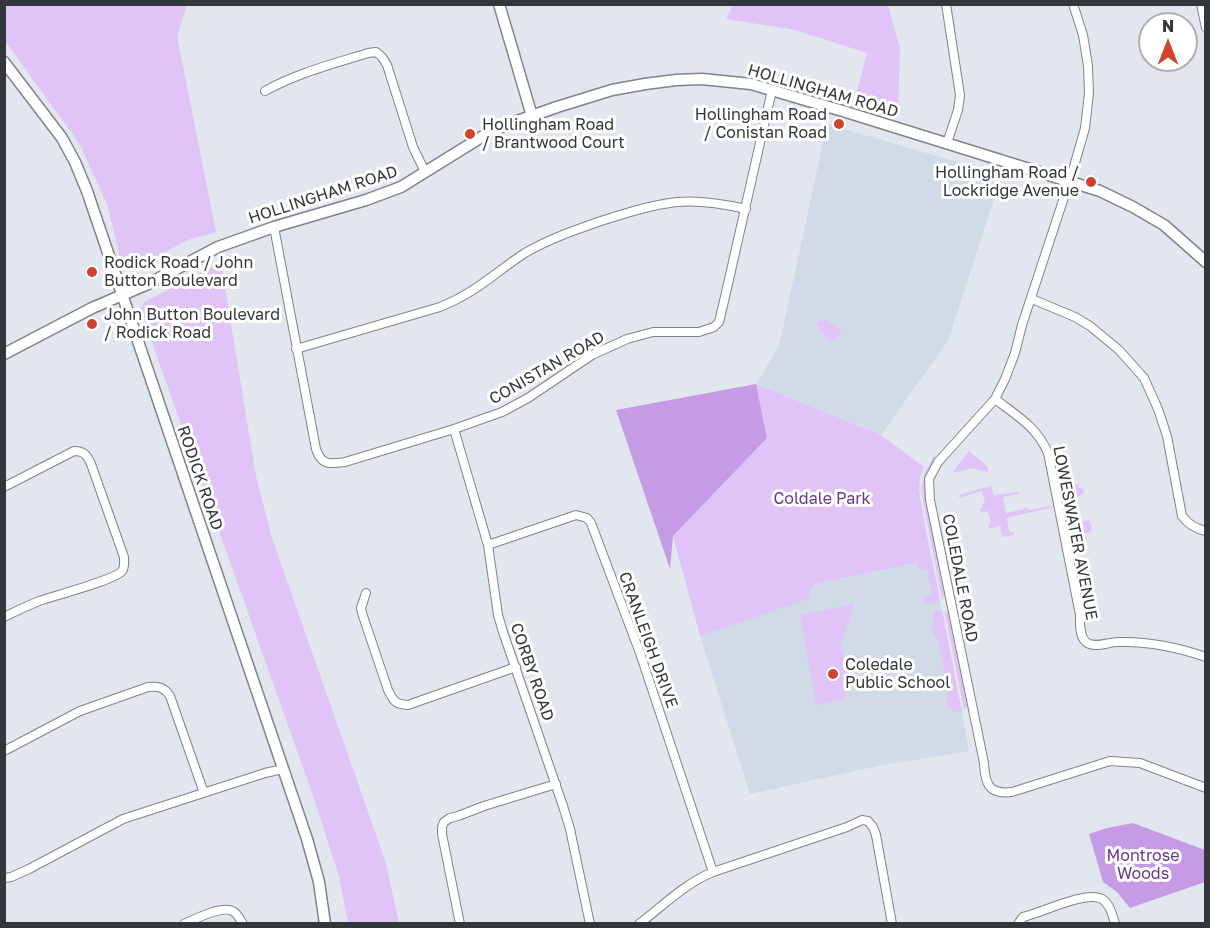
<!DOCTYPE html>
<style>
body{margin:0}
#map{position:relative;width:1210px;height:928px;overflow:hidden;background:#e2e7ef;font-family:"Golos Text",sans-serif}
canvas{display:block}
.frame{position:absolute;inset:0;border:6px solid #34373a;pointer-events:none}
.north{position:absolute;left:1138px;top:12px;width:60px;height:60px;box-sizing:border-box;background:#fff;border:2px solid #aeafb0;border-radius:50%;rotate:0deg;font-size:16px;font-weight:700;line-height:24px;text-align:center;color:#34373a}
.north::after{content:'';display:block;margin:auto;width:21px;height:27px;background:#cf432e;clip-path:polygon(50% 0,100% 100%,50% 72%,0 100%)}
</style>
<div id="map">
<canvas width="1210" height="928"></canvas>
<div class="frame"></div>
<div class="north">N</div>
</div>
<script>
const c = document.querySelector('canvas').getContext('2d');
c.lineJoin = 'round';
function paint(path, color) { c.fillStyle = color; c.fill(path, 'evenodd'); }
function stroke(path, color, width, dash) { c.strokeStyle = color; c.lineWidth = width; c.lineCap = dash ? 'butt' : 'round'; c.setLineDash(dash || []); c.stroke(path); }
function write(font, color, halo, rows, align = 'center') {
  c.font = font + ' "Golos Text",sans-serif'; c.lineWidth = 6; c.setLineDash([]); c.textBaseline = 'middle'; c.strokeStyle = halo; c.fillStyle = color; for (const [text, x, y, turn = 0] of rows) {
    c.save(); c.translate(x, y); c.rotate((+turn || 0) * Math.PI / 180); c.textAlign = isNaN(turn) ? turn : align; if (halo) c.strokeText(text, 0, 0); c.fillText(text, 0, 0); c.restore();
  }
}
const built = new Path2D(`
 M827,124l175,51 -54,166 -67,94 -125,-51 23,-38z
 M932,560l37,191 -86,14 -133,29 -50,-158 109,-37 2,-10 4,-5z`);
const green = new Path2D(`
 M733,4l155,1 12,43 -2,67 -44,-13 13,-49 -72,-23 -69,-11z
 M4,5h183l-10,31 39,196 -28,8 -49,26 -9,3 -5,-3 -4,-5 -14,-57 -28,-61 -74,-102z
 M221,263l35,213 16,62 114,325 13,60h-51l-9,-47 -28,-86 -171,-481 5,-7 62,-33z
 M826,320l15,11 -2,6 -7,4 -7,-4 -8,-12 2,-4z
 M756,384l125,51 43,32 -4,10 -1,13 5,31 16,80 -11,3 -6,-3v-3l9,-3 -5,-26h-8l-3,-6 -101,21 -4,5 -2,10 -109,37 -27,-100 94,-98z
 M969,451l18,15 1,6 -8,-1 -6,-3 -22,5z
 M934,455l3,2 -9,16 -3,18 19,98 1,6 -3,4 -21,-109 4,-18z
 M1073,482v3l6,-1v4h4l1,3 -2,4 -6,1 -4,5 -8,2 -3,-19z
 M991,486l3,9 25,-3v2l-16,3 3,16 22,-5 1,2 23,-4 1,1 -46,11 2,14h4l1,3 -12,2 -2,-11 -11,3 -1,-5 3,-1 -3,-12 -7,2 -1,-4 3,-1 -1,-4 3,-1 -3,-12 -23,7v-3z
 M1078,520l4,1 7,-1 3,8 -1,1v3l-7,2 -1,2 -12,2 -3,-16z
 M854,604l-14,45 3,2 7,39 -5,2 1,7 -30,6 -16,-90z
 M942,610l20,102h-8l-5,-4 -2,-8 1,-10 -10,-49 -6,-9 1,-17 3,-4z
 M945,612l4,1 1,3 17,87v3l-3,4z`);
const forest = new Path2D(`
 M756,384l11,54 -94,98 -3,33 -54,-159z
 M1133,823l72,27v32l-75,26 -13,-16 -14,-10 -14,-48 18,-6z`);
const street = new Path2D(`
 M946,4l14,91 -2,15 -11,33
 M1073,4l10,31 5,31 1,27 -4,35 -12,42 -51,155 -7,28 -10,26 -10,20 -57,63 -9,17 1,21 54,263c1,20 4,32 28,29l98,-31 30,2 66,25
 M1201,4l5,24
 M265,91c32,-18 68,-27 103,-38l8,-1 6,5 5,8 26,82 12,25
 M274,227l42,222c6,17 13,15 29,13l109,-33 48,-17 26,-14 64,-43 35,-16 26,-7h46l15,-5 5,-5 6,-25 47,-207
 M1032,299l43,18 15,9 29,24 25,28 14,31 9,27 15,80c6,8 13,13 24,15
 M296,349l144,-42c7,-3 14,-6 21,-10 23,-12 42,-30 64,-44 24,-14 50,-23 76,-32 25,-8 50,-16 76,-19 23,-2 47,2 69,7
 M995,399c22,17 42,28 53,54l32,162c0,8 -1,21 6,27 8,7 22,0 32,0 30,-1 59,5 88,15
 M454,429l34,116 10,70 5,17 60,174 7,23 20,95
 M4,487l70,-36c10,0 13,4 17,13l33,93c0,5 1,10 -2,14 -7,9 -69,25 -83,30 -12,5 -23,10 -35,16
 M488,545l88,-30 11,3 4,5 49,130 73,219
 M366,593l-5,15 1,5 26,77c6,12 7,14 20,15l108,-38
 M4,751l76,-40 68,-24c10,-1 16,0 22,9l34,97
 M4,878l7,-1 18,-8 94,-50 142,-46 18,-4
 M184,924c11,-5 40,-20 50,-12 4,2 6,8 9,12
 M460,924l-18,-90v-7l2,-5 6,-4 8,-2 26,-10 72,-22
 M639,924c25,-19 45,-40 74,-52l134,-45 15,-7 6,1 5,6 3,8 16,89
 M1018,924l5,-7c18,-4 64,-27 79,-18 8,5 10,15 13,25`);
const secondary = new Path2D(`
 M499,4l33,112
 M4,62l58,76 13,24 12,29 220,648 12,43 6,42
 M4,354l88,-46 56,-24 70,-37 56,-20 92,-27 35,-13 87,-54 18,-8 51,-18 55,-17 33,-6 31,-4 26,-1 49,5 95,28 254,79 33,16 31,18 42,37`);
const markers = [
 [839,124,6,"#cf432e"],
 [470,134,6,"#cf432e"],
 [1091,182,6,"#cf432e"],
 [92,272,6,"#cf432e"],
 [92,324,6,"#cf432e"],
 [833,674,6,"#cf432e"]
];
const streetNames = [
 ["HOLLINGHAM ROAD",823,91,16],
 ["HOLLINGHAM ROAD",323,195,-18],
 ["CONISTAN ROAD",547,368,-30],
 ["RODICK ROAD",200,478,71],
 ["LOWESWATER AVENUE",1075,533,79],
 ["COLEDALE ROAD",960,578,79],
 ["CRANLEIGH DRIVE",648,640,70],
 ["CORBY ROAD",532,672,71]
];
const poiNames = [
 ["Hollingham Road",827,115,"right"],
 ["/ Conistan Road",827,133,"right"],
 ["Hollingham Road",482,125],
 ["/ Brantwood Court",482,143],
 ["Hollingham Road /",1079,173,"right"],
 ["Lockridge Avenue",1079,191,"right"],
 ["Rodick Road / John",104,263],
 ["Button Boulevard",104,281],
 ["John Button Boulevard",104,315],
 ["/ Rodick Road",104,333],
 ["Coledale",845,665],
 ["Public School",845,683]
];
const parkNames = [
 ["Coldale Park",822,499],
 ["Montrose",1143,856],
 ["Woods",1143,874]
];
paint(built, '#d1dbe8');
paint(green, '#e0c4f7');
paint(forest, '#c59be5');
stroke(street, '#7f848a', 10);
stroke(secondary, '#7f848a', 13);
stroke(street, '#fff', 8);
stroke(secondary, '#fff', 10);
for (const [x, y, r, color] of markers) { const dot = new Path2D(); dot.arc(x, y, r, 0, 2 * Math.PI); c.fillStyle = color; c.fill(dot); stroke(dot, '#fff', 2); }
write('16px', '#34373a', '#fff', streetNames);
write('16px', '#34373a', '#fff', poiNames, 'left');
write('16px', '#6a358c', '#fff', parkNames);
</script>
